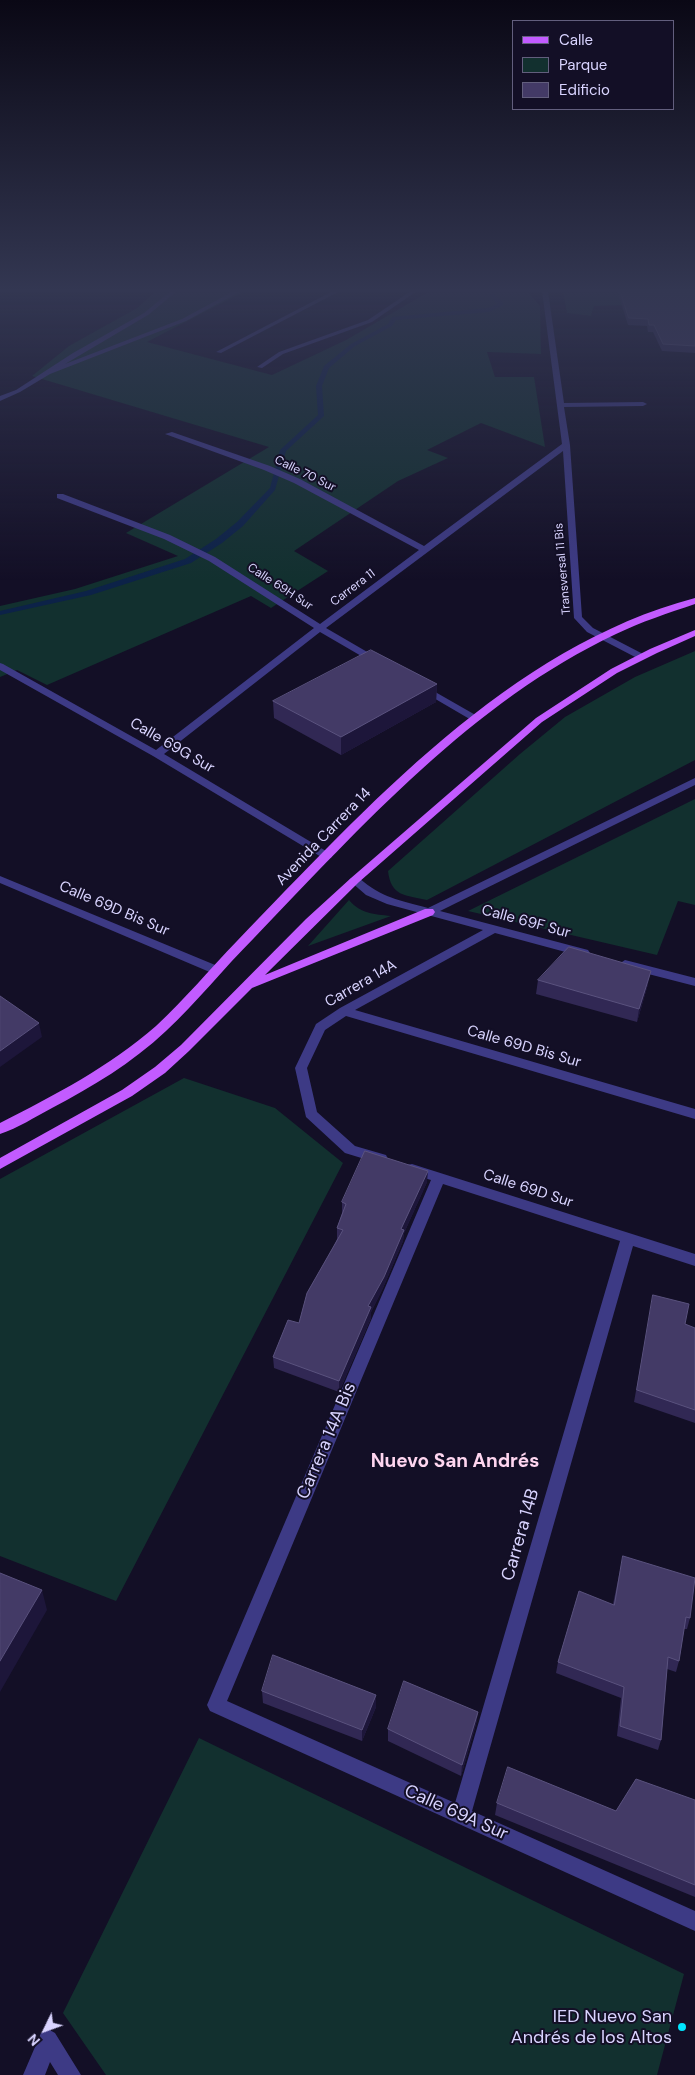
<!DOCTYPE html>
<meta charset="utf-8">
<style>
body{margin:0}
#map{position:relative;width:695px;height:2075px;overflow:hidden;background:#130f26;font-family:"DM Sans",sans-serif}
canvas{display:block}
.legend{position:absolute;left:512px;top:20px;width:162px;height:90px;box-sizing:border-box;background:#130f26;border:1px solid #625e7d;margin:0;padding:6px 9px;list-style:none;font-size:15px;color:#d9d4ff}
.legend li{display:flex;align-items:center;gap:10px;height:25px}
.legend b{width:25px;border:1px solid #625e7d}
.north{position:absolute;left:20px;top:2005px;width:50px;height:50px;-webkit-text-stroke:4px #130f26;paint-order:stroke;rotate:228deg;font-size:14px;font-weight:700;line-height:20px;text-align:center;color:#d9d4ff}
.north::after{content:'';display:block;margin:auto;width:18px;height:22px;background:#d9d4ff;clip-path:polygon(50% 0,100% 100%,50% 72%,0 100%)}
</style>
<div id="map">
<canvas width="695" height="2075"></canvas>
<ul class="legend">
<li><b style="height:6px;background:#c25bff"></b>Calle</li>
<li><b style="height:14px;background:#12302f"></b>Parque</li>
<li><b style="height:14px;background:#433a66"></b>Edificio</li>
</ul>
<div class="north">N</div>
</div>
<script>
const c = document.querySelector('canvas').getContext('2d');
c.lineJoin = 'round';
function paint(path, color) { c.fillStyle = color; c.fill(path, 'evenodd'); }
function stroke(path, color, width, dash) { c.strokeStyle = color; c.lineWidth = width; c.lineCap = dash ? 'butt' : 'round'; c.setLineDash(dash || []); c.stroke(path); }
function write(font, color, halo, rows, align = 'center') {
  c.font = font + ' "DM Sans",sans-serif'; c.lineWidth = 4; c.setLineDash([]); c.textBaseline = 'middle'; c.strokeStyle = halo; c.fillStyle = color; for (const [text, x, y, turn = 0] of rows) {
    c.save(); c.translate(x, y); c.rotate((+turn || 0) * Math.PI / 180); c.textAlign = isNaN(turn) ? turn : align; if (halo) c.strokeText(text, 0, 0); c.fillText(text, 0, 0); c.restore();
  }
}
const green = new Path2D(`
 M156,291h89l-98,51 125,33 74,-35 84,-49h97l13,15 1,48 -54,-2 8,25h39l11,70 -64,-24 -54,27 21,8 -50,23 -104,70 34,20 -57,37 -20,-12 -204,89 -30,-15 -17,7v-71l75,-17 103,-33 -52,-23 143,-86 -237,-71 37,-30 68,-38z
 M563,291h70l-1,14 -38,1 -3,10 -24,-3z
 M695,651v109l-268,140c-21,-5 -36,-3 -39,-29l132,-117 45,-37 70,-40z
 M695,799v106l-17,-4 -21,54 -189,-44z
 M349,900c12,14 25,14 42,16l-83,30z
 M184,1078l91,30 68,55 -227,438 -116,-45v-377z
 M199,1738l485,236 -27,101h-551l-43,-62z`);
const stream = new Path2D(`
 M486,291h5l12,12v2l-14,7 -93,8 -4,6 -37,20 -26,22 -7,18 2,30 -38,35 -11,39 -32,36 -21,17 -31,20 -100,32 -91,20v-4l86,-20 99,-32 31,-20 21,-17 33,-34 10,-38 38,-35 -2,-29 8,-20 27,-22 37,-20 4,-7 96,-9 9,-4z`);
const minor = new Path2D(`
 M171,291h6l-29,24 -83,49 117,-45 52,-28h7l-55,30 -136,53 -30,18 -20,9v-5l16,-6 57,-37 71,-40z
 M333,291h7l-119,62 -5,-1z
 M411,291h6l-45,31 -89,32 -21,14 -5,-1 22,-15 89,-32z
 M542,291h6l16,112 79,-1 4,2 -4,2 -79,1 6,38 12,172 11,11 50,26v4h-6l-50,-26 -13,-14 -11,-167 -237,177 55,32v4h-6l-55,-32 -156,122 167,100 1,2 -1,2h-8l-170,-102 -153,-86v-7l3,1 153,86 158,-122 -105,-67 -45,-22 -107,-41v-4h6l107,41 45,22 105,67 99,-74 -125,-67 -30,-13 -99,-36 7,-2 98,34 30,13 124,67 138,-102z
 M423,685l56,32 2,2 -5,3 -3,-1 -53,-31 -2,-2z
 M695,778v7l-255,126 148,39 2,3 -2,3 -4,1 -89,-24 -140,77 340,99v10l-349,-103 -21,14 -18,38 10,44 38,34 31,9 2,4 -2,4 -5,1 -36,-11 -39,-36 -11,-49 21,-44 24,-16 143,-78 -96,-26 -21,-9 -15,-13 -2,-2 2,-2h8c23,20 40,22 69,30z
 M0,876l220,91 2,3 -2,3h-8l-212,-90z
 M625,960l70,18v8l-74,-19 -2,-3z
 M412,1164l283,90v12l-62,-20 -161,565 223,100v20l-485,-220 -3,-6 224,-525 -24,-7 -2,-4 2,-4zM443,1184l177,57 -165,562 -228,-102z
 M48,2029l7,4 26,42h-23l-8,-13 -5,13h-22l18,-42z`);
const major = new Path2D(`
 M695,598v6c-27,9 -54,18 -79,30 -144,68 -253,191 -362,304 -30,30 -57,64 -88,93 -34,32 -74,56 -114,77 -17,9 -34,20 -52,26v-11c55,-28 109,-56 156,-97 29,-27 54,-57 81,-85 129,-133 272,-294 458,-343z
 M695,630v6l-38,17 -40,20 -75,49 -183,160 -94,93 160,-66h8l2,3 -2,3 -181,73 -63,63 -24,22 -33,23 -132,73v-11l122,-68 33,-23 26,-22 125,-126 45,-41 185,-160 75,-49 39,-20z`);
const wall = new Path2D(`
 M617,290h78v63l-33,-2 -9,-19h-5l-1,-6 -19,-1z
 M437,684l-1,18 -95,53 -67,-37 -1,-17z
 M538,980l110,4 -11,38 -101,-28z
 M427,1182l-23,51 -1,8 -20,47 -12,24v6l-32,74 -65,-24 -1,-11 26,-34 38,-84v-11l5,-15v-11z
 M653,1295l32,29 10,4v95l-61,-21z
 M623,1556l67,62 -3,11h-3l-5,32 -3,11 -9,-3 -6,71 -3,10 -41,-14 4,-38 -65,-25 2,-11 55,-58z
 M262,1691l114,4v12l-14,34 -99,-38z
 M478,1712l-2,12 -15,52 -73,-35v-12z
 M695,1800v97l-200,-82 2,-12 119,8z`);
const shadedWall = new Path2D(`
 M437,684l-1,18 -95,53v-18z
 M651,971l-3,13 -11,38 2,-13z
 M39,1023l3,14 -42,30v-16z
 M428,1171l-1,11 -23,51 -1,8 -20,47 -12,24v6l-32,74v-11l29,-75 33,-77z
 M42,1590l5,20 -47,82v-31z
 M376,1695v12l-14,34v-11z
 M478,1712l-2,12 -15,52 1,-11z`);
const building = new Path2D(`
 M620,290h75v56l-32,-2 -9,-19h-5l-1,-6 -19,-1z
 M371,650l66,34 -96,53 -68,-36z
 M569,947l82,24 -12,38 -101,-29z
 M0,996l39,27 -39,28z
 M365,1151l63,20 -27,58 3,1 -20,47 -16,29 3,1 -32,74 -66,-24 15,-37 11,3 8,-30 36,-63 -6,-2 9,-24 -4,-2z
 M653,1295l36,9 -4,20 10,4v82l-58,-20z
 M623,1556l72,22 -5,40 -4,-1 -7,44 -11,-4 -7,83 -41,-14 4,-39 -66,-25 21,-71 35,14z
 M0,1573l42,17 -42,71z
 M273,1655l103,40 -14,35 -100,-39z
 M404,1681l74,31 -16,53 -74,-36z
 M508,1767l108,44 20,-32 59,21v85l-198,-82z`);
const markers = [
 [682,2027,5,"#00e5ff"]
];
const farStreetnames = [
 ["Calle 70 Sur",305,474,26],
 ["Transversal 11 Bis",563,569,-95],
 ["Calle 69H Sur",280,587,33],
 ["Carrera 11",353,588,-37]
];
const streetNames = [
 ["Calle 69G Sur",172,746,30],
 ["Avenida Carrera 14",324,837,-46],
 ["Calle 69D Bis Sur",114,909,23],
 ["Calle 69F Sur",526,922,15],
 ["Carrera 14A",361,984,-30],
 ["Calle 69D Bis Sur",524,1047,16],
 ["Calle 69D Sur",528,1189,18]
];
const nearStreetnames = [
 ["Carrera 14A Bis",327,1441,-67],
 ["Carrera 14B",521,1535,-74],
 ["Calle 69A Sur",456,1813,24]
];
const nearPoinames = [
 ["IED Nuevo San",672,2017],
 ["Andrés de los Altos",672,2038]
];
const nearNeighbourhoodnames = [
 ["Nuevo San Andrés",455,1462]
];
paint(green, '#12302f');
paint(stream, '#0c2248');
paint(minor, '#3d3a85');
paint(major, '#c25bff');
paint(wall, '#312854');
paint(shadedWall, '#1d163a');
paint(building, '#433a66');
stroke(building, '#5a527e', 1);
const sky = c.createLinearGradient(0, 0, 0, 581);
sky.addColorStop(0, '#0a0815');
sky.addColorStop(0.5, '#333752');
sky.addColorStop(1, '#33375200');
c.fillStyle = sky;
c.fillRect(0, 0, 695, 581);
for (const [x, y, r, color] of markers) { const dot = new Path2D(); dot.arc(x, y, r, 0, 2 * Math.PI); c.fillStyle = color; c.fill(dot); stroke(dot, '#130f26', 2); }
write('12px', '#d9d4ff', '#130f26', farStreetnames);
write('15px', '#d9d4ff', '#130f26', streetNames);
write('18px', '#d9d4ff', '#130f26', nearStreetnames);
write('18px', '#d9d4ff', '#130f26', nearPoinames, 'right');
write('bold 19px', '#ffd6f0', '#130f26', nearNeighbourhoodnames);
</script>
